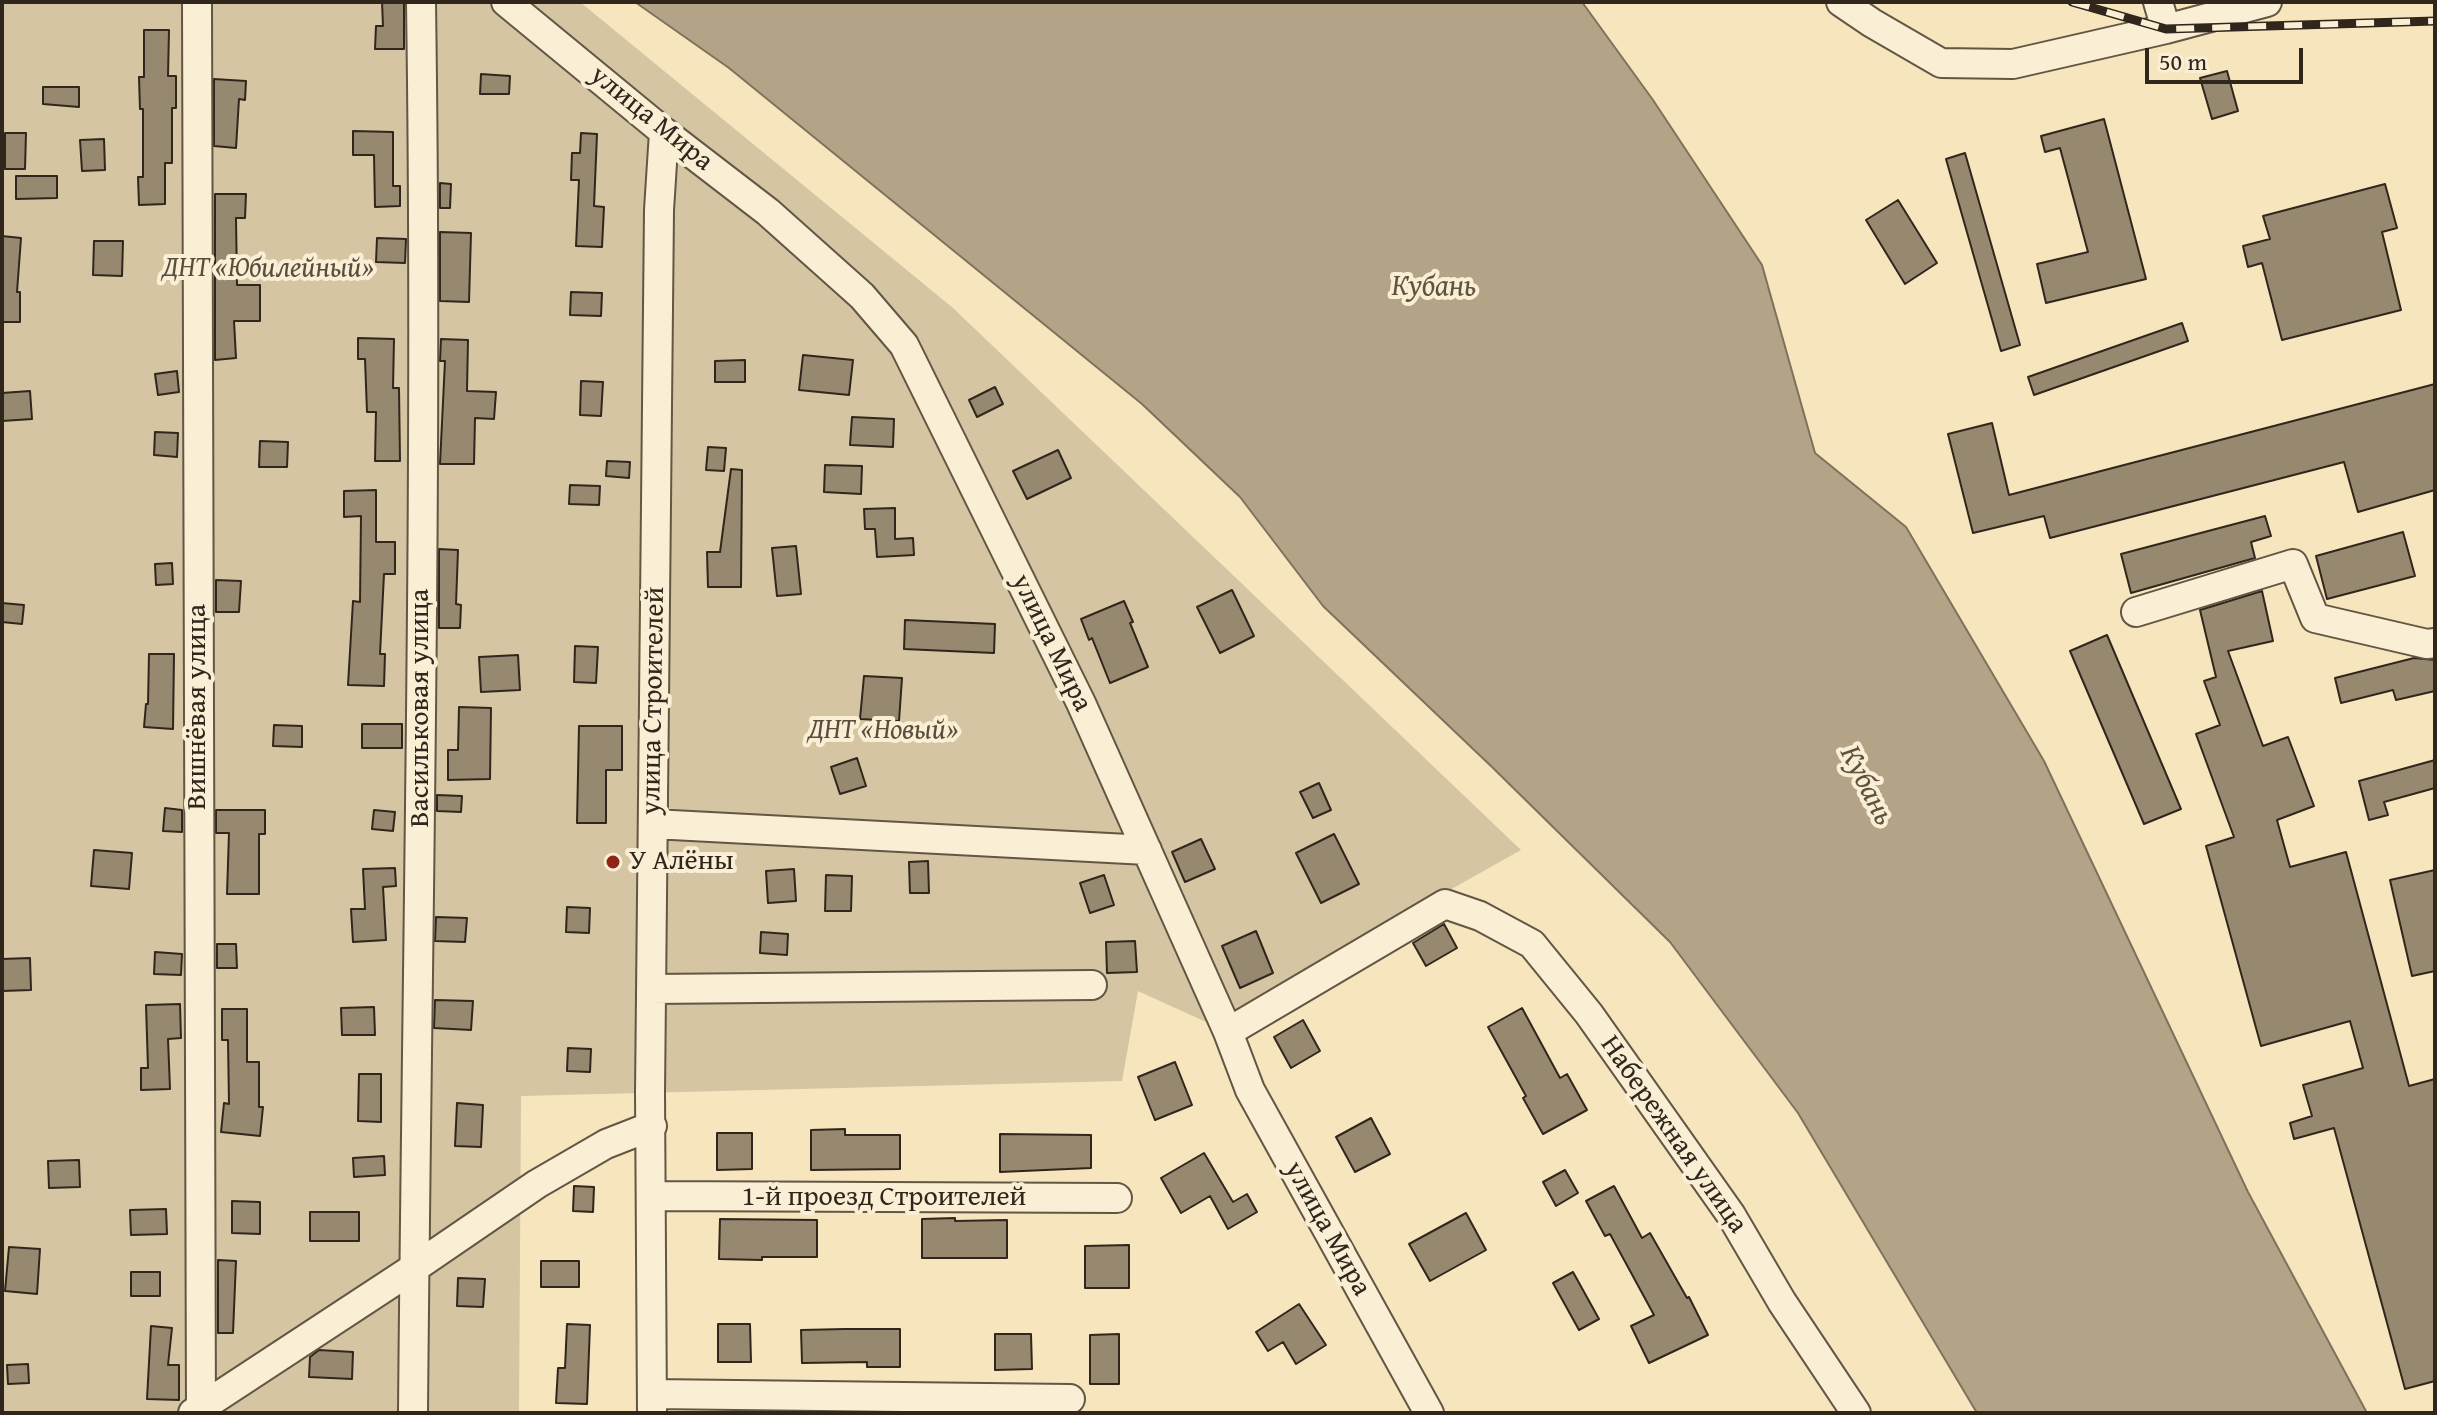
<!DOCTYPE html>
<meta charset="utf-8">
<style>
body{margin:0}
#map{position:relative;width:2437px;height:1415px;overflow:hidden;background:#f7e5be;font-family:"Gentium Book Plus",serif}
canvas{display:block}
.frame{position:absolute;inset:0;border:4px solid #30261c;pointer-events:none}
.scale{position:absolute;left:2145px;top:48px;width:158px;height:36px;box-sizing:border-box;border:4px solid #30261c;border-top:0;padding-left:10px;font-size:24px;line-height:28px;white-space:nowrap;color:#30261c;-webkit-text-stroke:6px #faeed5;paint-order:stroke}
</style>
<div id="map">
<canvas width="2437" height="1415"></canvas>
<div class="frame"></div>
<div class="scale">50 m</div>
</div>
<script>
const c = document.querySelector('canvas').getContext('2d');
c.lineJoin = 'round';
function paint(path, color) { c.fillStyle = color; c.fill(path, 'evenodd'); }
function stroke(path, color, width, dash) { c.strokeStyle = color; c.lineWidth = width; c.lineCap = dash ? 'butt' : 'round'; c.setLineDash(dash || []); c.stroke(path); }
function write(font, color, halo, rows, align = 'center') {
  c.font = font + ' "Gentium Book Plus",serif'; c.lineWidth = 8; c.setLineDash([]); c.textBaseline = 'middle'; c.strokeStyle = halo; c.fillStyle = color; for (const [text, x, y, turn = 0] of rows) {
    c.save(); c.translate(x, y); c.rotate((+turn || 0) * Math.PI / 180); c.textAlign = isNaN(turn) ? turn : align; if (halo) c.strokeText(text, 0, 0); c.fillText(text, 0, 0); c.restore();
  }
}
const green = new Path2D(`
 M2,2h578l373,306 568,542 -278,156 -15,26 -90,-41 -16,90 -601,15 -2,317h-517z`);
const water = new Path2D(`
 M635,2h947l71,98 109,165 53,188 91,74 138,234 204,431 119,221h-390l-179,-300 -128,-171 -178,-175 -169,-161 -83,-109 -98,-93 -413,-336z`);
const building = new Path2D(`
 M382,2h22v47h-29l1,-23h7z
 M144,30h25l-1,46h8v32h-4v55h-7v41l-26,1 -1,-28h5v-68h-3l-1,-32h5z
 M2227,71l11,40 -26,8 -12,-41z
 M481,74l29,2 -1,18h-29z
 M214,79l32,2 -1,19 -6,-1 -3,49 -22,-2z
 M43,87h36v20l-36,-3z
 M2104,119l42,160 -100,24 -9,-39 51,-12 -28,-104 -15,4 -4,-16z
 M353,131l40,1v54h7v20l-25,1 -1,-52h-21z
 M5,133h21l-1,36h-20z
 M581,133l16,1 -3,72 10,1 -2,40 -26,-1 3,-66h-8l1,-27h8z
 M104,139l1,31 -23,1 -2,-31z
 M1965,153l55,192 -19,6 -55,-192z
 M16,176h41v22l-41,1z
 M440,183l11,1 -1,24h-10z
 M2385,184l12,44 -15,4 19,78 -119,30 -20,-77 -14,4 -5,-21 27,-7 -7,-23z
 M215,194h31l-1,24h-9l1,67h23v36h-26l2,37 -21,2z
 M1898,200l39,63 -32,21 -39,-64z
 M440,232l31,1 -2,69 -29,-1z
 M2,236l19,2 -4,54h3v30h-18z
 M377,238l29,1 -1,24 -29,-1z
 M94,241h29l-1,35 -29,-1z
 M571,292l31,1 -1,23 -31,-1z
 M2182,323l6,18 -154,54 -6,-18z
 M358,338l36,1 -1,49h6l1,73h-25l1,-49h-9l-2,-53h-7z
 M441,339l27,1 -1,51 29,1 -2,27 -19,-1 -1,46h-34l5,-103h-5z
 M803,355l50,5 -4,35 -50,-5z
 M745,360v22h-30v-21z
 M177,371l2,21 -21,3 -3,-21z
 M581,381l22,1 -2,34 -21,-1z
 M2435,384v106l-77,22 -14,-50 -294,76 -6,-22 -71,17 -25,-99 44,-11 17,72z
 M995,387l8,17 -26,13 -8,-17z
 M30,391l2,28 -30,2v-28z
 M852,417l42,2 -1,28 -43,-2z
 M155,432l23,1 -1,24 -23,-2z
 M260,441l28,1 -1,25h-28z
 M708,447l18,1 -2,23 -18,-1z
 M1058,450l13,28 -44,21 -14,-28z
 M607,461l23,1 -1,16 -23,-2z
 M825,465l37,1 -1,28 -37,-2z
 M731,469l11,1 -1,117h-33l-1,-35h13z
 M570,485l30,1 -1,19 -30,-1z
 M376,490v52h19v32h-11l-4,80h5l-1,32 -36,-1 5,-84 7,1 1,-86 -17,1v-26z
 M895,508v31l18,-1 1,17 -37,2 -2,-28h-10l-1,-20z
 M2265,516l6,20 -20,6 4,16 -124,35 -10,-39z
 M2403,532l12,44 -88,23 -11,-43z
 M796,546l5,48 -24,2 -5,-48z
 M439,549l19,1 -2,54 5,1 -1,23h-21z
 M172,563l1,21 -17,1 -1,-21z
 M216,580l25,1 -2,31h-23z
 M1232,590l22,46 -34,17 -23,-46z
 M2262,591l11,50 -45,10 35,95 25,-9 26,69 -37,14 13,47 56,-15 63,234 26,-7v302l-30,8 -71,-261 -40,11 -4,-16 22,-7 -9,-31 60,-17 -13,-47 -89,25 -55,-200 28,-9 -38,-103 24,-9 -16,-44 12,-4 -16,-67z
 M1124,601l9,21 -3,1 18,44 -38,16 -18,-45 -3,2 -8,-21z
 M2,603l22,2 -2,19 -20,-2z
 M905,620l90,4 -1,29 -90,-4z
 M2107,635l74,174 -37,15 -74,-173z
 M575,646l23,1 -2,36 -22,-1z
 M149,654h25l-1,75 -29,-2 2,-23h2z
 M518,655l2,35 -39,2 -2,-35z
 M2414,658l21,2v31l-39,9 -3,-10 -52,13 -6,-25z
 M864,676l38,2 -3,43 -39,-2z
 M459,707l32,1 -1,71 -42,1v-30h10z
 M362,724h40v24h-40z
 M274,725l28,1v21l-29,-1z
 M579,726h43v44h-16v53h-29z
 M857,758l9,28 -26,8 -9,-27z
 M2435,760v28l-51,14 4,13 -19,5 -10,-39z
 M1319,783l12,27 -18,8 -13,-26z
 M437,795l25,1 -1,16 -24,-1z
 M165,808l17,2v22l-19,-1z
 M216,810h49v24h-6v60h-32l2,-61h-13z
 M374,810l21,2 -2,19 -21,-2z
 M1334,834l25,50 -38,19 -25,-50z
 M1201,839l14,30 -30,13 -13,-30z
 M94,850l38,3 -3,36 -38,-3z
 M928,861l1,32h-19l-1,-31z
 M395,868l1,18 -13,1 3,53 -33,2 -2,-33h14l-2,-40z
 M794,869l2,32 -28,2 -2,-32z
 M2435,870v101l-23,5 -22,-96z
 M826,875l26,1 -1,35h-26z
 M1104,875l10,30 -24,8 -10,-30z
 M567,907l23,1 -1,25 -23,-1z
 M436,917l31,1 -2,24 -30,-1z
 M1444,924l13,24 -31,18 -13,-23z
 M1256,931l17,42 -33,15 -18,-42z
 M761,932l27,2 -1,21 -27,-2z
 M1135,941l2,31 -30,1 -1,-31z
 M217,944h19l1,24h-20z
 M155,952l27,2 -1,21 -27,-1z
 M30,958l1,32 -29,1v-32z
 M435,1000l38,1 -2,29 -37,-2z
 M180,1004l1,34 -13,1 2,50 -29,1v-22h7l-2,-63z
 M374,1007l1,28h-33l-1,-27z
 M1522,1008l38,70 7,-4 20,36 -44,24 -20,-36 3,-2 -38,-69z
 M222,1009h25v53h12v45h4l-3,29 -39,-4 3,-29 5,1 -1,-64h-6z
 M1303,1020l17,31 -29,17 -17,-31z
 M568,1048l23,1 -1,23 -23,-1z
 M1175,1062l17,43 -37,15 -17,-43z
 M359,1074h22v48l-23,-1z
 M457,1103l26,2 -2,42 -26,-1z
 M1371,1118l19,36 -35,18 -19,-35z
 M845,1129v6h55v34l-89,1v-40z
 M717,1133h35v36l-35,1z
 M1000,1134l91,1v33l-91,4z
 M1204,1153l29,49 14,-8 10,18 -29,17 -18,-33 -29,17 -20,-35z
 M384,1156l1,19 -31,2 -1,-19z
 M79,1160l1,27 -31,1 -1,-27z
 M1565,1170l13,23 -22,13 -13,-24z
 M574,1186l20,1 -1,25 -20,-1z
 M1614,1186l28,52 8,-5 37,65 2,-1 19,38 -59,28 -18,-37 23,-11 -44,-81 -5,2 -19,-35z
 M232,1201l28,1v32l-28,-1z
 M166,1209l1,25 -36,1 -1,-25z
 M310,1212h49v29h-49z
 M1466,1213l20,37 -56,31 -21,-37z
 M955,1218v3l52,-1v38h-85v-39z
 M720,1219l97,1v37h-55v3l-43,-1z
 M1129,1245v43h-44v-42z
 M9,1247l31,2 -3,45 -32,-3z
 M218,1260l18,1 -3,72h-15z
 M541,1261h38v26h-38z
 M131,1272h29v24h-29z
 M1573,1272l26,47 -20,11 -26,-47z
 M458,1278l27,1 -2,28 -26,-1z
 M1299,1304l27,41 -30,19 -13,-22 -15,9 -12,-19z
 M567,1324l23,1 -3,79 -31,-1 2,-35h7z
 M718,1324h32l1,38h-33z
 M151,1326l21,2 -4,37h11v35l-32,-1z
 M845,1329h55v38h-33v-5l-65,1 -1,-33z
 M995,1334h36l1,35 -37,1z
 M1119,1334v50h-29v-49z
 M319,1350l34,2 -1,27 -43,-2 1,-20z
 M28,1364l1,19 -21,1 -1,-19z`);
const minor = new Path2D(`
 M197,2l4,1411
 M506,2l158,130 104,80 94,84 42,49 177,358 147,329 22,58 179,323
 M1841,2l31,21 69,40 72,1 153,-35 101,-27
 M2158,2l8,27
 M2136,612l157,-48 22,54 112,26 8,-1
 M653,824l494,26
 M651,989l441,-4
 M1228,1032l217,-128 35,12 52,28 57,70 142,201 51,87 74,111
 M651,1196l466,2
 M653,1394l417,5
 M193,1413l221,-145 123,-84 69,-40 46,-18
 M413,1413c4,-470 15,-941 8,-1411
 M652,1413l-2,-321 9,-882 5,-78`);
const rail = new Path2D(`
 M2072,2l94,27 269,-8`);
const markers = [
 [613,862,8,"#8f2418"]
];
const streetNames = [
 ["улица Мира",651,119,39],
 ["улица Мира",1051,643,64],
 ["улица Строителей",654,701,-89],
 ["Вишнёвая улица",198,707,-90],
 ["Васильковая улица",421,708,-90],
 ["Набережная улица",1673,1135,55],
 ["1-й проезд Строителей",884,1198],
 ["улица Мира",1327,1229,61]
];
const parkNames = [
 ["ДНТ «Юбилейный»",268,269],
 ["ДНТ «Новый»",883,731]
];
const poiNames = [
 ["У Алёны",629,862]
];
const waterNames = [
 ["Кубань",1434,287],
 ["Кубань",1866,786,63]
];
paint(green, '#d5c5a2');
paint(water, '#b3a487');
stroke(water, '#7f725c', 2);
paint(building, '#978970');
stroke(building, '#30261c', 2);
stroke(minor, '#625644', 32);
stroke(minor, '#faeed5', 28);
stroke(rail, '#30261c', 9);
stroke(rail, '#faeed5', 6, [18]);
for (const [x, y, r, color] of markers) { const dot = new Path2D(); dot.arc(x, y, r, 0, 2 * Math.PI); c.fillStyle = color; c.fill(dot); stroke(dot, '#faeed5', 3); }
write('28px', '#30261c', '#faeed5', streetNames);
write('italic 28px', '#594e3e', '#faeed5', parkNames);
write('28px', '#30261c', '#faeed5', poiNames, 'left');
write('italic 30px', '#5e5241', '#faeed5', waterNames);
</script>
